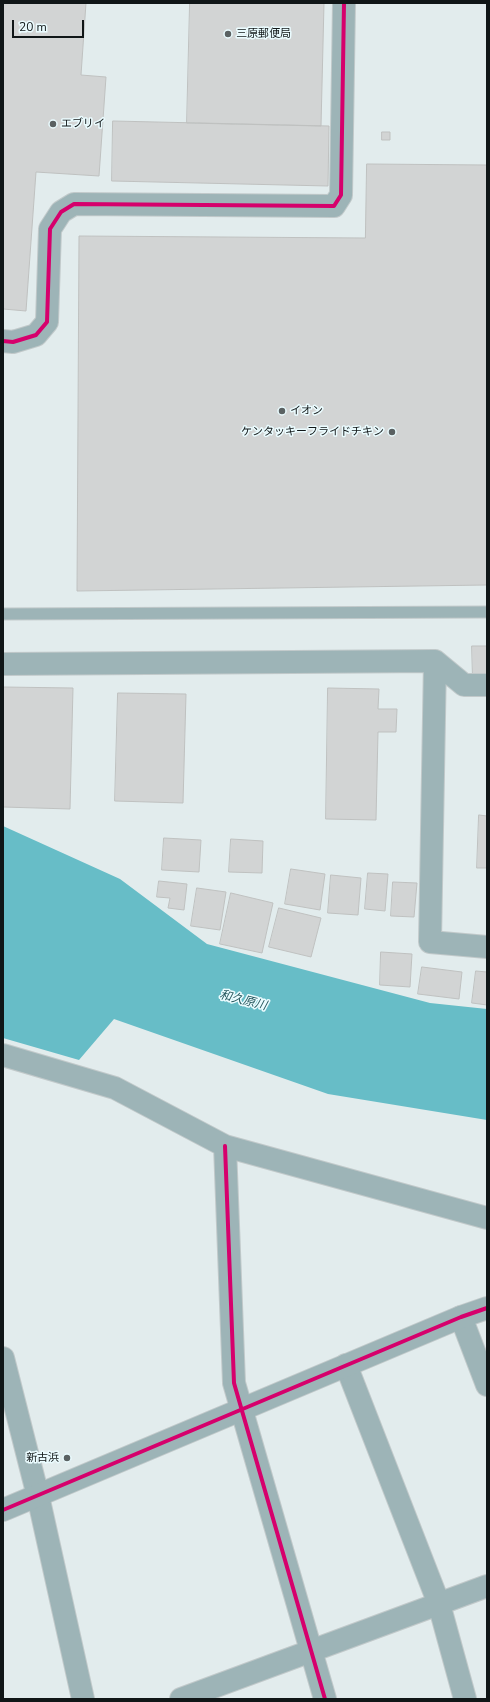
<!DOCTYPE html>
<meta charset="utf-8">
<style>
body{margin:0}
#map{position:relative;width:490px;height:1702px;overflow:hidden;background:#e2eced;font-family:"Nunito Sans",sans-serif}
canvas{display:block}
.frame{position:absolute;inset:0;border:4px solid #101617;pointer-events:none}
.scale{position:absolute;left:12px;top:20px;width:72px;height:18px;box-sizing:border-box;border:2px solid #101617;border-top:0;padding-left:5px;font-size:12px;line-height:14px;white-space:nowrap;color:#101617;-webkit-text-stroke:3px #ebfcff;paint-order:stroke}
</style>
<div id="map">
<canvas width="490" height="1702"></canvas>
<div class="frame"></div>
<div class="scale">20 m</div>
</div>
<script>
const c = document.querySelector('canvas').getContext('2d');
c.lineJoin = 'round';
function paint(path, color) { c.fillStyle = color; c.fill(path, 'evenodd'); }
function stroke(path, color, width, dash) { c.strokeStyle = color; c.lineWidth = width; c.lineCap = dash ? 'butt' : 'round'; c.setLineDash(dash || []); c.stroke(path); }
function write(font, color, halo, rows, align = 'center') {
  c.font = font + ' "Nunito Sans","Noto Sans JP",sans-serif'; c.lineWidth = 3; c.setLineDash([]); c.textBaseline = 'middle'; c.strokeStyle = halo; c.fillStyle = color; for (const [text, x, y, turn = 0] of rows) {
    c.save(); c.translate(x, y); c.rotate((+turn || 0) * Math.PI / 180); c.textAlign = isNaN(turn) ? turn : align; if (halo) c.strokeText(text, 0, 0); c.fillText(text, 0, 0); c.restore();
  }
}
const water = new Path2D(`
 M3,826l117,53 87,65 223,59 57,6v111l-159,-26 -214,-75 -35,41 -76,-22z`);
const building = new Path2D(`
 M3,3h83l-5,72 25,2 -7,99 -63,-4 -10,139 -23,-2z
 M190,3h134l-3,123 -134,-3z
 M113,121l216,5 -1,60 -216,-5z
 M382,132h8v8h-8z
 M367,164l120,1v420l-410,6 2,-355 286,2z
 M472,646h15v34h-14z
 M3,687l70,1 -3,121 -67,-2z
 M328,688l51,1 -1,20h19l-1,23h-18l-2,88 -50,-1z
 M118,693l68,1 -3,109 -68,-2z
 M479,815l8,1v52h-10z
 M164,838l37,2 -2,32 -37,-2z
 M231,839l32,2 -1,32 -33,-1z
 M291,869l34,5 -5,36 -35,-6z
 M368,873l20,1 -3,37 -20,-2z
 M331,875l30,3 -3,37 -30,-2z
 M159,881l28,3 -3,26 -16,-2 2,-10 -13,-1z
 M393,882l24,1 -3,34 -23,-1z
 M197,888l29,4 -6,38 -29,-4z
 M231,893l42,10 -11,50 -42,-9z
 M279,908l42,10 -10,39 -42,-10z
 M381,952l31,2 -2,33 -30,-2z
 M422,967l40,5 -3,27 -41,-5z
 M476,971l11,1v33l-15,-2z`);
const service = new Path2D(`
 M3,614l484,-2`);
const minor = new Path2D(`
 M435,661l-5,281 57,5
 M3,664l432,-3 29,24h23
 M3,1055l112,33 110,58 262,72
 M225,1146l9,237 91,316
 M461,1317l26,68
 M3,1358l35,138 45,203
 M346,1365l93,239 26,95
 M181,1699l306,-113`);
const tertiary = new Path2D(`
 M3,341l10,1 23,-7 11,-13 3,-93 11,-17 13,-8 260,2 7,-11 3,-192
 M3,1510l458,-193 26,-9`);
const cycleway = new Path2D(`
 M3,341l10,1 23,-7 11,-13 3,-93 11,-17 13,-8 260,2 7,-11 3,-192
 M225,1146l9,237 91,316
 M3,1510l458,-193 26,-9`);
const markers = [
 [228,34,4,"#5a6162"],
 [53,124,4,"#5a6162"],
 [282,411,4,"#5a6162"],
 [392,432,4,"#5a6162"],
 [67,1458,4,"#5a6162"]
];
const poiNames = [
 ["三原郵便局",236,34],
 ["エブリイ",61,124],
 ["イオン",290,411],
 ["ケンタッキーフライドチキン",384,432,"right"],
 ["新古浜",59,1458,"right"]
];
const waterNames = [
 ["和久原川",243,1001,14]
];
paint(water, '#67bdc7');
paint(building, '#d2d4d4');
stroke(building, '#bfc1c0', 1);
stroke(service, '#c1c9ca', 13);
stroke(minor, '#c1c9ca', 24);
stroke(tertiary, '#c1c9ca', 24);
stroke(service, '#9db4b7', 11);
stroke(minor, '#9db4b7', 22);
stroke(tertiary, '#9db4b7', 22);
stroke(cycleway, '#d6006c', 4);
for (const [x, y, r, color] of markers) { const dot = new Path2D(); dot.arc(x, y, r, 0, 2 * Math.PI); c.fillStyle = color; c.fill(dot); stroke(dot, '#ebfcff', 1.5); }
write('11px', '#101617', '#ebfcff', poiNames, 'left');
write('italic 12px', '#295a60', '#ebfcff', waterNames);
</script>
